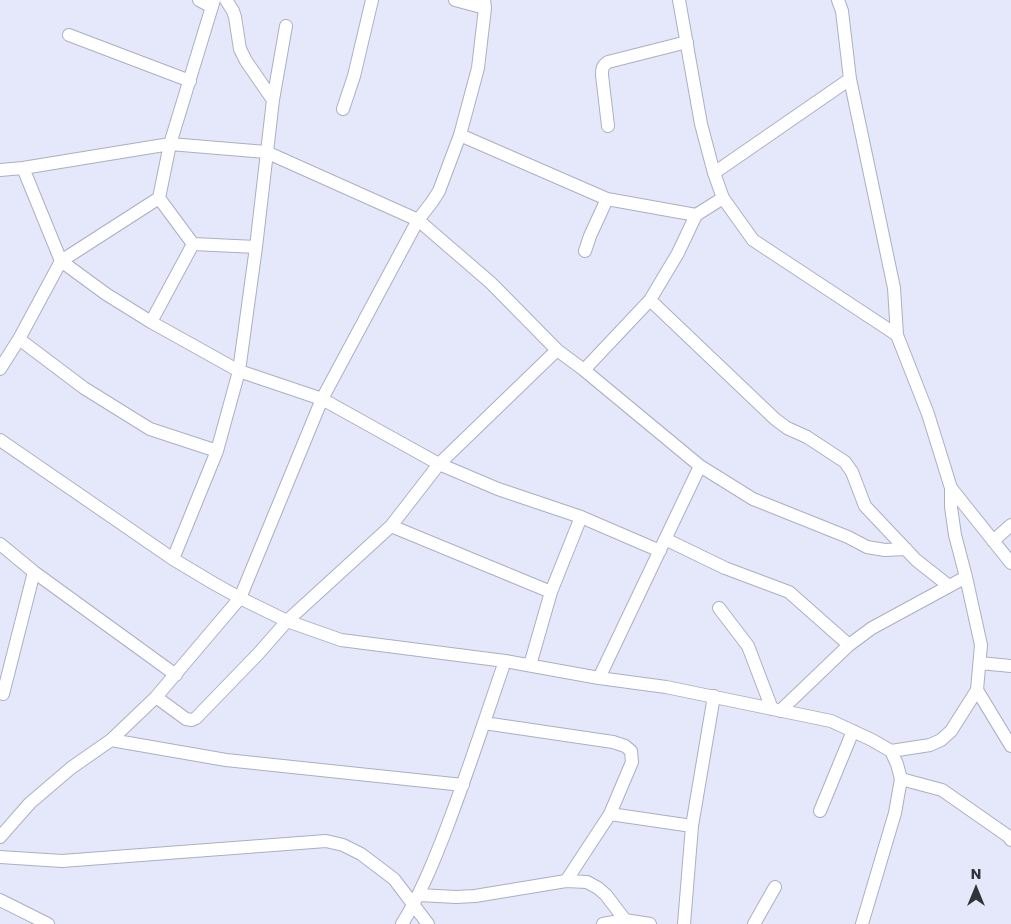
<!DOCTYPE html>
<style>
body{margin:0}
#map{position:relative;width:1011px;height:924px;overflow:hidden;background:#e5e8fb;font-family:Poppins,sans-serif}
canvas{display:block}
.north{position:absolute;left:951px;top:864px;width:50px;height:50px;-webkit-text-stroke:4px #e5e8fb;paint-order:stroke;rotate:0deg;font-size:14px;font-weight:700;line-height:20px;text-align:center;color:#32333b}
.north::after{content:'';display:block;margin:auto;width:18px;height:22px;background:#32333b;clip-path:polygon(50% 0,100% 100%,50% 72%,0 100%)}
</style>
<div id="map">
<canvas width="1011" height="924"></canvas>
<div class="north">N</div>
</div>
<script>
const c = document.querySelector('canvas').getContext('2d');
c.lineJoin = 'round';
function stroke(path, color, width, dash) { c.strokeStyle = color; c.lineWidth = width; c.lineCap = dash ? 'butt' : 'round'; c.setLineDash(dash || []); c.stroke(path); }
const minor = new Path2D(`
 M199,0l13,7
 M455,0l30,8
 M679,0l22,124 13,49 9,25 30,42 144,95
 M838,0l4,11 8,68 44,209 3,47 31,79 23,74v19l4,28 11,42 15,68 -4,45 -26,41 -10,9 -11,5 -39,6
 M69,35l121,46
 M273,100l13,-74
 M343,109l11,-33 18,-76
 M608,126l-6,-51c0,-6 0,-9 6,-13l79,-20
 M460,135l147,64 89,16
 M23,168l38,93 45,33 45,28 88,49 83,28 117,65 59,25 83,28 79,34
 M0,170l23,-2 147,-24 96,8 152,68 73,63 66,67 27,20 116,96 53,33 95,38 19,10 18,3 21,-1
 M714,173l136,-94
 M159,198l34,46
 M193,244l63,3
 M585,251l5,-15 17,-37
 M650,300l125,119 12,9 20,9 38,25 7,10 13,34 51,54 33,26
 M151,322l42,-78
 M19,339l65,49 66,41 67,22
 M0,369l19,-30 42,-78 98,-63 11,-54 44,-144
 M584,370l66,-70 28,-47 18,-38 27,-17
 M0,440l173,119 40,24 27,15 47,23 54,19 164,21 94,17 67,9 165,34 41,19 19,11 6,13 4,15 -6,34 -33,111
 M951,488l60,75
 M391,526l160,66
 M665,539l60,29 64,24 60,53
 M993,541l18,-16
 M0,544l34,28 142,103
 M173,559l44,-108 22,-80 17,-124 17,-147 -27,-39 -6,-12 -5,-32 -2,-6 -7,-11
 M719,608l29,38 24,63
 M980,663l31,3
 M530,665l21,-73 30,-75
 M599,678l101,-212
 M977,690l34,56
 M3,694l31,-122
 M156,697l30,22 6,1 4,-2 62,-64 29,-33 104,-95 48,-62 118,-114
 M780,711l69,-66 23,-17 94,-51
 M484,723l129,19 12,4 6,5 1,11 -22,52 -44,67
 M111,740l115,20 237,25
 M901,779l41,11 66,46 3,4
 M820,811l33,-80
 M610,814l82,12
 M0,837l30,-34 41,-35 40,-28 45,-43 84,-99 82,-199 96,-179 14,-18 7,-11 21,-56 18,-67 7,-60 -1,-8
 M0,857l62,4 264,-20 17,4 18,9 33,25 34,45
 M419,895l37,2 19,-1 91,-15 21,1 11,6 8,7 19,25
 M0,900l48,24
 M402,924c19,-31 32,-63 45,-97 21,-55 39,-111 58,-166
 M603,924l22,-4 25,4
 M684,924l8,-98 22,-130
 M754,924l21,-37`);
stroke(minor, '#acafc1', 14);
stroke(minor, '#fff', 12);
</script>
